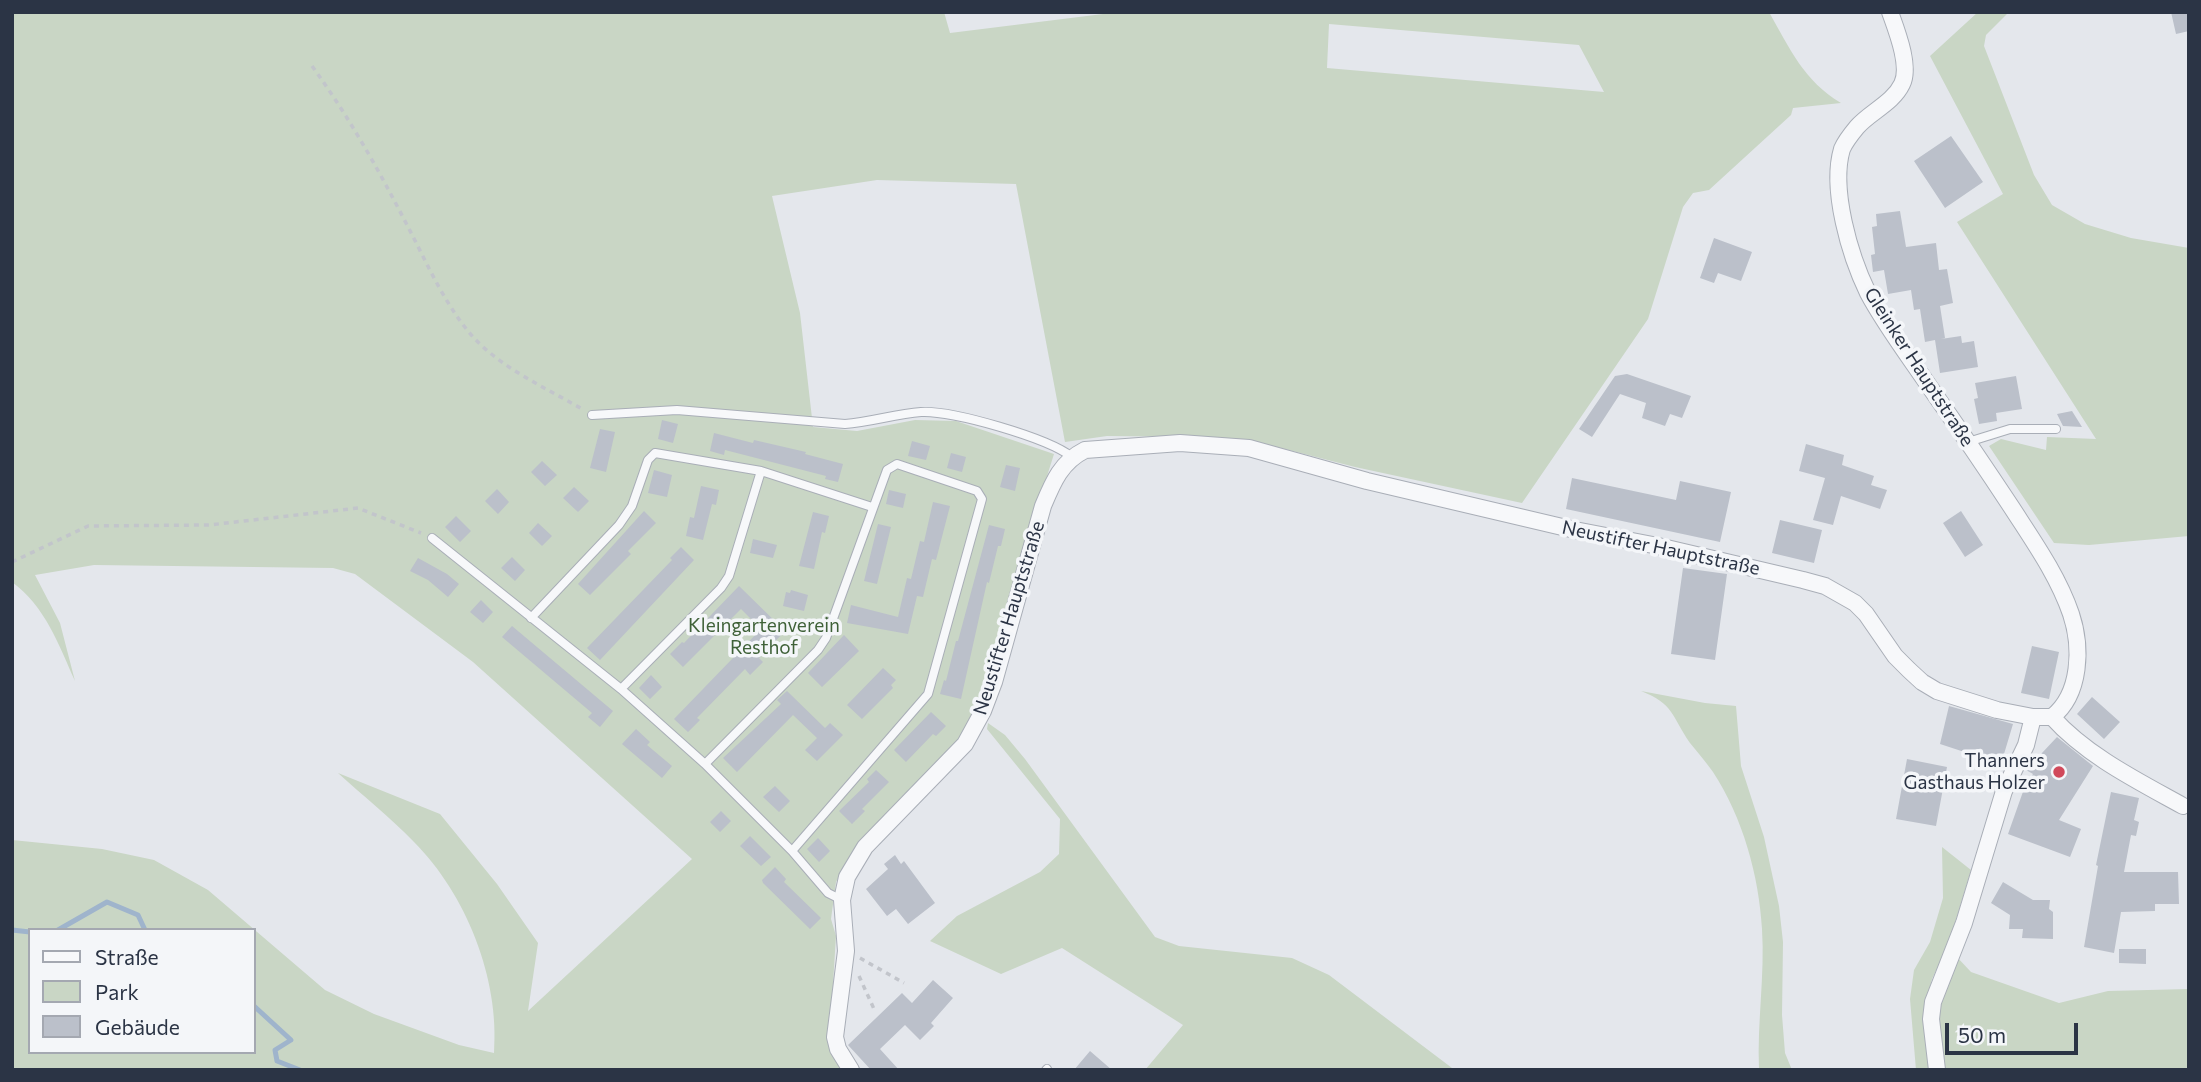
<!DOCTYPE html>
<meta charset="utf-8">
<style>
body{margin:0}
#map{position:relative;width:2201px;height:1082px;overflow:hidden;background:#e4e7ec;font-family:Commissioner,sans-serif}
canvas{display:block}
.frame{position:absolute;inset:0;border:14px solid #2b3445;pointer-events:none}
.legend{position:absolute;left:28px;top:928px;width:228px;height:126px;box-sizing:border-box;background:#f4f6f9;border:2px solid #a4a8b1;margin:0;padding:9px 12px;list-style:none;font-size:21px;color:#2b3445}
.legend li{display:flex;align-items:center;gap:14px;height:35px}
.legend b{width:35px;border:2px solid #a4a8b1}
.scale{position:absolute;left:1945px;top:1023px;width:133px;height:32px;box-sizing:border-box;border:4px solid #2b3445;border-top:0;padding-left:9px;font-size:21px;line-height:24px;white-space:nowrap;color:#2b3445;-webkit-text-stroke:5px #f4f6f9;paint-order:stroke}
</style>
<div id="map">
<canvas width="2201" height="1082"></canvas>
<div class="frame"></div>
<ul class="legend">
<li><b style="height:9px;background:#f7f8fa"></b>Straße</li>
<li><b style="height:19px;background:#c9d6c5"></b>Park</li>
<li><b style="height:19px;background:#bbc0ca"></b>Gebäude</li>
</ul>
<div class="scale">50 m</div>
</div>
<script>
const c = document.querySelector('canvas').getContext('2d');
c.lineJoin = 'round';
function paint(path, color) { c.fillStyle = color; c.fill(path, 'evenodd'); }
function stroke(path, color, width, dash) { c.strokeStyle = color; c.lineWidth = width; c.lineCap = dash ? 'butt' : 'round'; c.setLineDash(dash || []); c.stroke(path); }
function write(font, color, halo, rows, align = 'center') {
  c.font = font + ' Commissioner,sans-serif'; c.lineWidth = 7; c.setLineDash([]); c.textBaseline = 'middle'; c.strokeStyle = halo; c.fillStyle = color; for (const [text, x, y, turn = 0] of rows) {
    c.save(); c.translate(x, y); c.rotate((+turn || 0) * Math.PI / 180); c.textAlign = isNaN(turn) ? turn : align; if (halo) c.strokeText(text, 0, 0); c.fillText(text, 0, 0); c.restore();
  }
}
const green = new Path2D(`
 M12,12h932l6,21 169,-21h650c21,37 35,69 72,91l-48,5 -2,7 -82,75 -16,3 -10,14 -35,112 -126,184 -167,-36 -74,-19 -78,-11 -96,-1 -42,6 -49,-258 -139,-4 -105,16 28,117 13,114 44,4 58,-11 41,1 98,33 -30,95 -35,134 -27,53 -108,115 -18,31 -5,37 5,17 -7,112 12,22h-829v-230l90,9 52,11 54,30 117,100 49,24 85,31 35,8c6,-74 -28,-159 -80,-211 -24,-25 -51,-46 -76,-69l102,41 57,70 41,59 -10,68 164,-152 -219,-197 -118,-88 -22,-6 -239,-3 -59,10 25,48 15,58c-16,-36 -30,-75 -63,-99zM1329,24l250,21 25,47 -277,-24zM30,930h224v122h-224z
 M1978,12h31l-23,23 -2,11 50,129 18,30 33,19 46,14 58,10v288l-100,9 -35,-2 -65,-97 12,-7 45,11 1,-13 49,2 -139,-217 46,-28 -73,-138z
 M1641,691l64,12 31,3 5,60 23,71 15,69 4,36 -1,73 3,38 7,17 -33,-1c-2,-47 6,-93 3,-140 -3,-53 -19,-111 -49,-157 -7,-10 -15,-19 -23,-29 -19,-28 -16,-39 -49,-52z
 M988,723l17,12 20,24 130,178 24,9 113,12 37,17 123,93 7,2h-314l38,-45 -121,-77 -61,26 -71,-33 27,-25 83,-44 19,-18 1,-35 -73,-90z
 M1942,847l29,23 -22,73 -17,36 -6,25 5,66h-15l-6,-71 4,-29 16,-28 13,-44z
 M1956,956l15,16 88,31 49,-12 81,-2v81h-246l-5,-64z`);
const stream = new Path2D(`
 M12,930l18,2
 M58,930l49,-28 31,13 7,15
 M254,1006l37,34 -16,10 2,11 23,9`);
const building = new Path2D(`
 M2171,12h18v19l-13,3z
 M1951,136l32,46 -38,26 -31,-47z
 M1900,211l6,36 30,-4 3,27 8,-1 6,34 -13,3 5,32 -4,1 20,-3 1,7 12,-2 4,26 -38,6 -5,-33 -10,2 -5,-33 -6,1 -3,-20 -23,4 -4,-24 -11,2 -2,-17 4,-1 -3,-27 5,-1 -1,-12z
 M1714,238l38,14 -11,29 -23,-8 -4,10 -14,-5z
 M1627,374l64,22 -9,22 -12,-4 -5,12 -23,-8 4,-15 -26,-9 -28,43 -13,-8 36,-53z
 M2016,376l6,33 -26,4 1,8 -18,3 -5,-25 4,-1 -3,-15z
 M2072,411l10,16 -19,-1 -6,-12z
 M662,420l16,4 -5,19 -15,-4z
 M600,429l15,3 -9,40 -16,-4z
 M714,433l39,10 1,-3 52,12 -1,2 38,10 -5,18 -13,-3 1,-3 -101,-26 -1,5 -14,-4z
 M912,441l18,5 -4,14 -18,-4z
 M1806,444l38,11 -2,10 32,11 -3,9 16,5 -7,19 -39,-13 -8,29 -20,-5 12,-42 -26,-7z
 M951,453l15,4 -4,15 -15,-4z
 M542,461l15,14 -12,11 -14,-14z
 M1006,465l14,3 -5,23 -15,-4z
 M654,470l18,5 -5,22 -19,-4z
 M1572,478l104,22 4,-19 51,11 -11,50 -154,-33z
 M701,486l18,4 -3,15 -4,-1 -9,36 -17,-4 4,-19 4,1z
 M574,487l15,14 -11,11 -15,-14z
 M497,489l12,13 -11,12 -13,-13z
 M889,490l17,4 -3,14 -17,-4z
 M933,502l17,4 -14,54 -4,-1 -9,38 -6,-1 -9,38 -61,-11 4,-18 47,12 9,-39 4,1 9,-38 4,1z
 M644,511l12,12 -28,28 3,3 -41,41 -12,-11z
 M1961,511l22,34 -18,12 -22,-34z
 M813,512l16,4 -4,17 -3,-1 -8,37 -15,-3z
 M456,516l15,15 -11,11 -15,-15z
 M1780,520l42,10 -8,33 -42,-10z
 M538,523l14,13 -10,10 -13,-13z
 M878,524l13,3 -14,57 -13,-3z
 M989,525l16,4 -4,17h-3l-9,37 -2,-1 -26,117 -21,-5 4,-14 2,1 10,-40h2z
 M753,539l24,6 -4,13 -23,-5z
 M681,547l13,13 -94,100 -13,-12 85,-88 -2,-2z
 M512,557l13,13 -10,11 -14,-13z
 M418,558l29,16 12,10 -11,13 -20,-17 -18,-9z
 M1683,568l44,6 -12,86 -44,-6z
 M739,586l46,45 -26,27 4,4 -13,13 -5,-6 -48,49 3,2 -12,12 -14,-13 87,-90 -20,-20 -58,58 -13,-13 12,-12 2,1z
 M791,590l17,5 -4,16 -21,-5 3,-14 4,1z
 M481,600l12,12 -10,11 -13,-11z
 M512,626l101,85 -13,16 -12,-10 4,-4 -90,-76z
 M844,635l15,16 -37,36 -14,-14z
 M2032,646l27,6 -10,47 -28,-6z
 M883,668l13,12 -5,5 2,3 -31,31 -15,-14z
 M651,675l11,12 -12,12 -11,-11z
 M787,691l38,37 5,-5 13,12 -26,26 -12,-11 12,-12 -24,-23 -56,57 -14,-14 58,-54 -4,-4z
 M2092,697l28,25 -16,17 -27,-25z
 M1949,706l64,18 -12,40 -61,-20z
 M931,712l15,14 -10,10 -3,-2 -27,28 -12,-12z
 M636,729l14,13 -3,3 25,21 -10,12 -40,-34z
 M2057,737l36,29 -34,54 22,9 -11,28 -62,-23 17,-48 8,-12 -7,-4z
 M1907,759l40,8 -11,59 -40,-7z
 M876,770l13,12 -27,27 3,2 -13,13 -13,-13 30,-29 -2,-3z
 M775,786l15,15 -11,11 -16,-15z
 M2111,792l28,6 -5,22 5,2 -3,14 -5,-1 -7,37h54l1,32h-24v7l-34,1 -7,41 -30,-6 14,-81 -2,-1z
 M721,811l10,10 -11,11 -10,-10z
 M750,836l21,21 -10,9 -21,-20z
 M818,838l12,13 -11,11 -12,-13z
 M895,855l6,9 3,-3 31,42 -27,21 -12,-15 -9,7 -21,-27 22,-20 -4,-5z
 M775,867l11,12 -2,3 37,36 -11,11 -47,-46 -1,-3z
 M2003,882l30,18h17l-1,9 4,3v27l-31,-1 1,-9h-14l1,-14 -19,-12z
 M2119,949h27v15l-27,-1z
 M933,980l20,18 -22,25 3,3 -14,14 -15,-15 -25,24 19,21h-28l-23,-25 54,-52 10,10z
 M1090,1051l22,19h-38z`);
const path = new Path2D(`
 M312,66c37,51 65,101 94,157 20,38 39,83 68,115 29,31 72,50 108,71
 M12,562l76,-36 121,-1 149,-17 63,25
 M860,958l44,25
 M859,976l15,33`);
const lane = new Path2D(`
 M592,415l85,-5 168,14c26,-2 50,-10 76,-12 31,-2 127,26 151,45
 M1968,442l42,-13h46
 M432,538l189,151 84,75 87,87 36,42 14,7
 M531,618l88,-93 13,-19 16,-46 7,-7 106,18 111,36
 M621,689l100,-101 8,-12 32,-105
 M705,764l113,-114 8,-12 61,-168 10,-6 80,27 5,8 -54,195 -136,157
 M1046,1070l1,-1`);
const street = new Path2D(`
 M1890,12c6,17 21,54 12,72 -9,19 -32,28 -45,43 -5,6 -12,15 -15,22 -12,40 8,107 26,144 17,32 40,62 61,93 28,40 56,81 83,122 22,34 46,68 59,106 11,33 10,80 -19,103
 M851,1070l-13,-21 -3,-12 11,-86 -4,-51 5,-23 18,-30 100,-103 18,-33 11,-29 49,-176c10,-24 18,-44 42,-56l95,-7 69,5 118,33 208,49 83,16 145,34 22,6 30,17 11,11 29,42 14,14 13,12 15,9 60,19 36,7h19c35,39 86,64 131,89
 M1937,1070l-6,-51 2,-17 31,-79 40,-132 22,-46 7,-28`);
const markers = [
 [2059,772,7,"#d1495b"]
];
const streetNames = [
 ["Gleinker Hauptstraße",1919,367,57],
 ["Neustifter Hauptstraße",1661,548,12],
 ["Neustifter Hauptstraße",1009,618,-73]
];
const parkNames = [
 ["Kleingartenverein",764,626],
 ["Resthof",764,648]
];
const poiNames = [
 ["Thanners",2045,761],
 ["Gasthaus Holzer",2045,783]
];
paint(green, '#c9d6c5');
stroke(stream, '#9fb4cc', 5);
paint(building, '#bbc0ca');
stroke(lane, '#a9aeb7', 10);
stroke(street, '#a9aeb7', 18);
stroke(path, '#c2c5cb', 3.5, [5, 5]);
stroke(lane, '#f7f8fa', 8);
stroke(street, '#f7f8fa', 16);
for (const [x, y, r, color] of markers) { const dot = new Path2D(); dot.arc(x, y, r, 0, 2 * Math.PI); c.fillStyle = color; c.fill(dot); stroke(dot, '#f4f6f9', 2.5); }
write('19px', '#2b3445', '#f4f6f9', streetNames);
write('19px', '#3f6138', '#f4f6f9', parkNames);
write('19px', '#2b3445', '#f4f6f9', poiNames, 'right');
</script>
